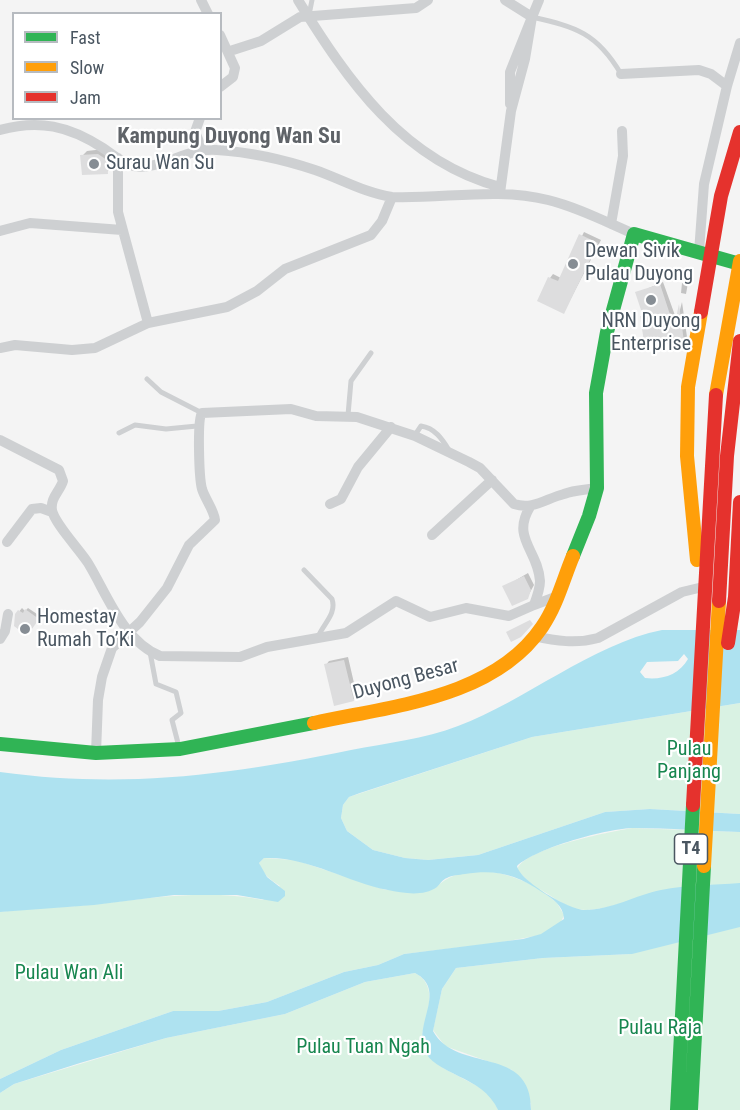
<!DOCTYPE html>
<meta charset="utf-8">
<style>
body{margin:0}
#map{position:relative;width:740px;height:1110px;overflow:hidden;background:#f4f4f4;font-family:"Roboto Condensed",sans-serif}
canvas{display:block}
.legend{position:absolute;left:12px;top:12px;width:210px;height:108px;box-sizing:border-box;background:#fff;border:2px solid #b7bbc0;margin:0;padding:8px 10px;list-style:none;font-size:18px;color:#4a5661}
.legend li{display:flex;align-items:center;gap:12px;height:30px}
.legend b{width:30px;border:2px solid #b7bbc0}
</style>
<div id="map">
<canvas width="740" height="1110"></canvas>
<ul class="legend">
<li><b style="height:8px;background:#30b455"></b>Fast</li>
<li><b style="height:8px;background:#ff9f0a"></b>Slow</li>
<li><b style="height:8px;background:#e5322d"></b>Jam</li>
</ul>
</div>
<script>
const c = document.querySelector('canvas').getContext('2d');
c.lineJoin = 'round';
function paint(path, color) { c.fillStyle = color; c.fill(path, 'evenodd'); }
function stroke(path, color, width, dash) { c.strokeStyle = color; c.lineWidth = width; c.lineCap = dash ? 'butt' : 'round'; c.setLineDash(dash || []); c.stroke(path); }
function write(font, color, halo, rows, align = 'center') {
  c.font = font + ' "Roboto Condensed",sans-serif'; c.lineWidth = 4.5; c.setLineDash([]); c.textBaseline = 'middle'; c.strokeStyle = halo; c.fillStyle = color; for (const [text, x, y, turn = 0] of rows) {
    c.save(); c.translate(x, y); c.rotate((+turn || 0) * Math.PI / 180); c.textAlign = isNaN(turn) ? turn : align; if (halo) c.strokeText(text, 0, 0); c.fillText(text, 0, 0); c.restore();
  }
}
const green = new Path2D(`
 M740,703v111l-90,-5 -45,3 -127,43 -50,5 -23,-2 -32,-8 -26,-19 -6,-13 2,-13 6,-8 183,-60z
 M632,828l108,4v278h-209v-6l-19,-34 -67,-24 -12,-16 9,-41 14,-21 87,-10 89,-4 29,-63c-23,6 -66,25 -88,17 -11,-4 -22,-12 -33,-19l17,14 7,12 -3,7 -20,13 -44,8 -93,11 -26,11 -34,7 -77,30 -49,9h-45l-112,39 -61,29v-167c32,-5 65,-4 97,-8 56,-6 110,-15 166,-4l17,-14c-9,-6 -18,-12 -21,-23l5,-5 31,2 91,30 49,-2c27,-26 66,-18 97,-3l-15,-15c6,-22 93,-38 115,-42z
 M415,973c24,13 12,39 7,62l21,33 38,20 11,9 6,13h-498v-17l14,-9 152,-46 119,-24 80,-32z`);
const water = new Path2D(`
 M662,630h78v73l-208,34 -172,56 -11,4 -6,8 -2,13 6,13 26,19 32,8 23,2 50,-5 127,-43 45,-3 90,5v18c-35,-1 -71,-4 -106,-4 -26,0 -98,20 -117,38 3,15 52,44 68,44 26,0 51,-15 76,-20 26,-5 53,-5 79,-7v44l-108,27 -89,4 -87,10 -14,21 -9,42c23,43 99,13 98,79h-33c-15,-35 -65,-35 -74,-61 -9,-27 23,-59 -9,-76l-50,9 -80,32 -119,24 -86,25 -66,21 -14,9v-14l61,-29 112,-39h45l49,-9 77,-30 34,-7 26,-11 119,-15 18,-5 23,-15c-1,-14 -11,-20 -22,-27 -26,-18 -47,-23 -77,-18 -6,1 -13,1 -18,4 -4,1 -7,6 -10,9 -14,10 -34,6 -49,3 -42,-8 -80,-34 -124,-32l-5,5 8,14 18,14v5l-7,6 -41,-7h-63l-80,10 -94,7v-140c124,17 229,3 351,-22 35,-7 74,-11 107,-24 67,-25 134,-82 204,-96zM684,654l4,5c-9,16 -26,21 -43,19l-5,-6 7,-10 31,-1z`);
const shadow = new Path2D(`
 M104,149l7,6 1,12 -5,5 -25,-16 5,-5z
 M584,232l17,8 -37,72 -14,-34 3,-4 8,4z
 M663,282l14,39 5,-19 5,35 -4,3 -42,-23 3,-3 -7,-21z
 M682,283h6l-2,11 -5,-1z
 M528,573l6,12 -7,13 -23,-11z
 M22,608l3,3 3,-3 12,8 -11,16 -12,-18z
 M348,657l9,39 -3,4 -28,-35 3,-4z`);
const building = new Path2D(`
 M98,154l9,6 1,14 -26,1 -2,-20z
 M579,234l19,9 -34,71 -27,-13 11,-24 10,4z
 M660,284l14,43 5,-23 5,38 -39,6 -5,-32h3l-8,-24z
 M524,576l7,14 -3,9 -16,7 -10,-20z
 M25,609l14,10 -12,17 -13,-10 1,-12 3,-4 5,3z
 M530,620l3,4 -12,13 -10,5 -5,-10z
 M344,660l10,41 -20,5 -10,-42z`);
const lane = new Path2D(`
 M309,15l3,-15
 M532,17c44,10 65,16 89,57
 M147,379l14,13 41,21
 M348,415l3,-34 20,-28
 M119,433l16,-8 31,4 31,-3
 M415,435l6,-9c14,2 21,13 28,24
 M304,570l28,29c5,15 -9,25 -14,38
 M150,652l6,32 20,8 5,21 -9,7 7,27`);
const street = new Path2D(`
 M201,0l7,14
 M298,0c50,81 105,161 202,187
 M505,0l27,17 -22,55v32
 M220,35l15,33 -2,9 -13,10
 M230,51l31,-10 39,-24 116,-9 12,-8
 M621,74l78,-4 12,4 16,12
 M200,118l-5,14 7,17
 M0,130c39,-11 69,-4 103,18 9,6 20,16 31,18 25,5 54,-19 83,-16 32,2 68,10 98,20 26,9 50,23 77,27 52,2 105,-10 156,3 29,7 58,22 86,34
 M118,158v54l30,111
 M500,193l11,-82 14,-52 7,-42 7,-17
 M611,224l12,-68 -1,-25
 M0,231l30,-8 92,7
 M699,252l5,-68 23,-98 13,-43
 M0,348l15,-3 57,5 23,-2 53,-25 79,-16 30,-16 28,-22 86,-34 11,-14 10,-24
 M0,440l59,30 4,11c-3,10 -13,17 -11,29 2,13 28,40 36,53 19,31 35,78 72,93l80,1 27,-10 79,-14 50,-32 34,16 36,-9 43,8 25,-11
 M330,504l11,-5 17,-32 33,-40
 M530,507c-19,31 8,43 10,74 0,8 -3,16 -6,24l24,-9
 M432,535l60,-55
 M7,542l25,-33 9,-1 11,4
 M534,636c22,5 42,8 64,2l84,-46 25,-6
 M0,639l5,-8 3,-17
 M96,753l2,-53 4,-23 10,-29 28,-26 27,-34 22,-43 26,-25c-1,-10 -10,-21 -13,-31 -3,-11 -5,-70 0,-76l89,-4 25,7 41,1 58,19 54,26 11,6 34,36c19,6 31,-5 50,-10 10,-4 22,-4 33,-6`);
const fast = new Path2D(`
 M573,556l16,-40 8,-28 -1,-95 11,-61 27,-98 106,30
 M0,744l96,9 84,-4 134,-26
 M677,1110l16,-305
 M691,1110l13,-244`);
const slow = new Path2D(`
 M716,395l24,-134
 M697,560l-10,-104 1,-69 13,-75
 M314,723c77,-17 180,-25 228,-96 15,-22 21,-47 31,-71
 M704,866l15,-265`);
const jam = new Path2D(`
 M701,312l20,-116 19,-64
 M719,601l8,-145 13,-115
 M728,643l7,-46 5,-95
 M693,805l23,-410`);
const markers = [
 [94,164,6,"#868d94"],
 [573,264,6,"#868d94"],
 [651,300,6,"#868d94"],
 [25,629,6,"#868d94"]
];
const shields = [
 [691,849,33]
];
const shieldNames = [
 ["T4",691,849]
];
const poiNames = [
 ["Surau Wan Su",106,164],
 ["Dewan Sivik",585,252],
 ["Pulau Duyong",585,275],
 ["NRN Duyong",651,322,"center"],
 ["Enterprise",651,345,"center"],
 ["Homestay",37,618],
 ["Rumah To’Ki",37,641]
];
const streetNames = [
 ["Duyong Besar",406,680,-15]
];
const parkNames = [
 ["Pulau",689,750],
 ["Panjang",689,773],
 ["Pulau Wan Ali",69,974],
 ["Pulau Raja",660,1029],
 ["Pulau Tuan Ngah",363,1048]
];
const quarterNames = [
 ["Kampung Duyong Wan Su",229,137]
];
paint(green, '#d9f2e3');
paint(water, '#aee2f0');
paint(shadow, '#0003');
paint(building, '#ddddde');
stroke(lane, '#ced0d2', 5);
stroke(street, '#ced0d2', 10);
stroke(fast, '#30b455', 14);
stroke(slow, '#ff9f0a', 14);
stroke(jam, '#e5322d', 14);
for (const [x, y, r, color] of markers) { const dot = new Path2D(); dot.arc(x, y, r, 0, 2 * Math.PI); c.fillStyle = color; c.fill(dot); stroke(dot, '#fff', 2); }
for (const [x, y, w] of shields) { const box = new Path2D(); box.roundRect(x - w / 2, y - 15, w, 30, 4.5); c.fillStyle = '#fff'; c.fill(box); stroke(box, '#4a5661', 1.5); }
write('bold 18px', '#4a5661', null, shieldNames);
write('20px', '#4a5661', '#fff', poiNames, 'left');
write('20px', '#4a5661', '#fff', streetNames);
write('20px', '#17864f', '#fff', parkNames);
write('bold 22px', '#5f6368', '#fff', quarterNames);
</script>
